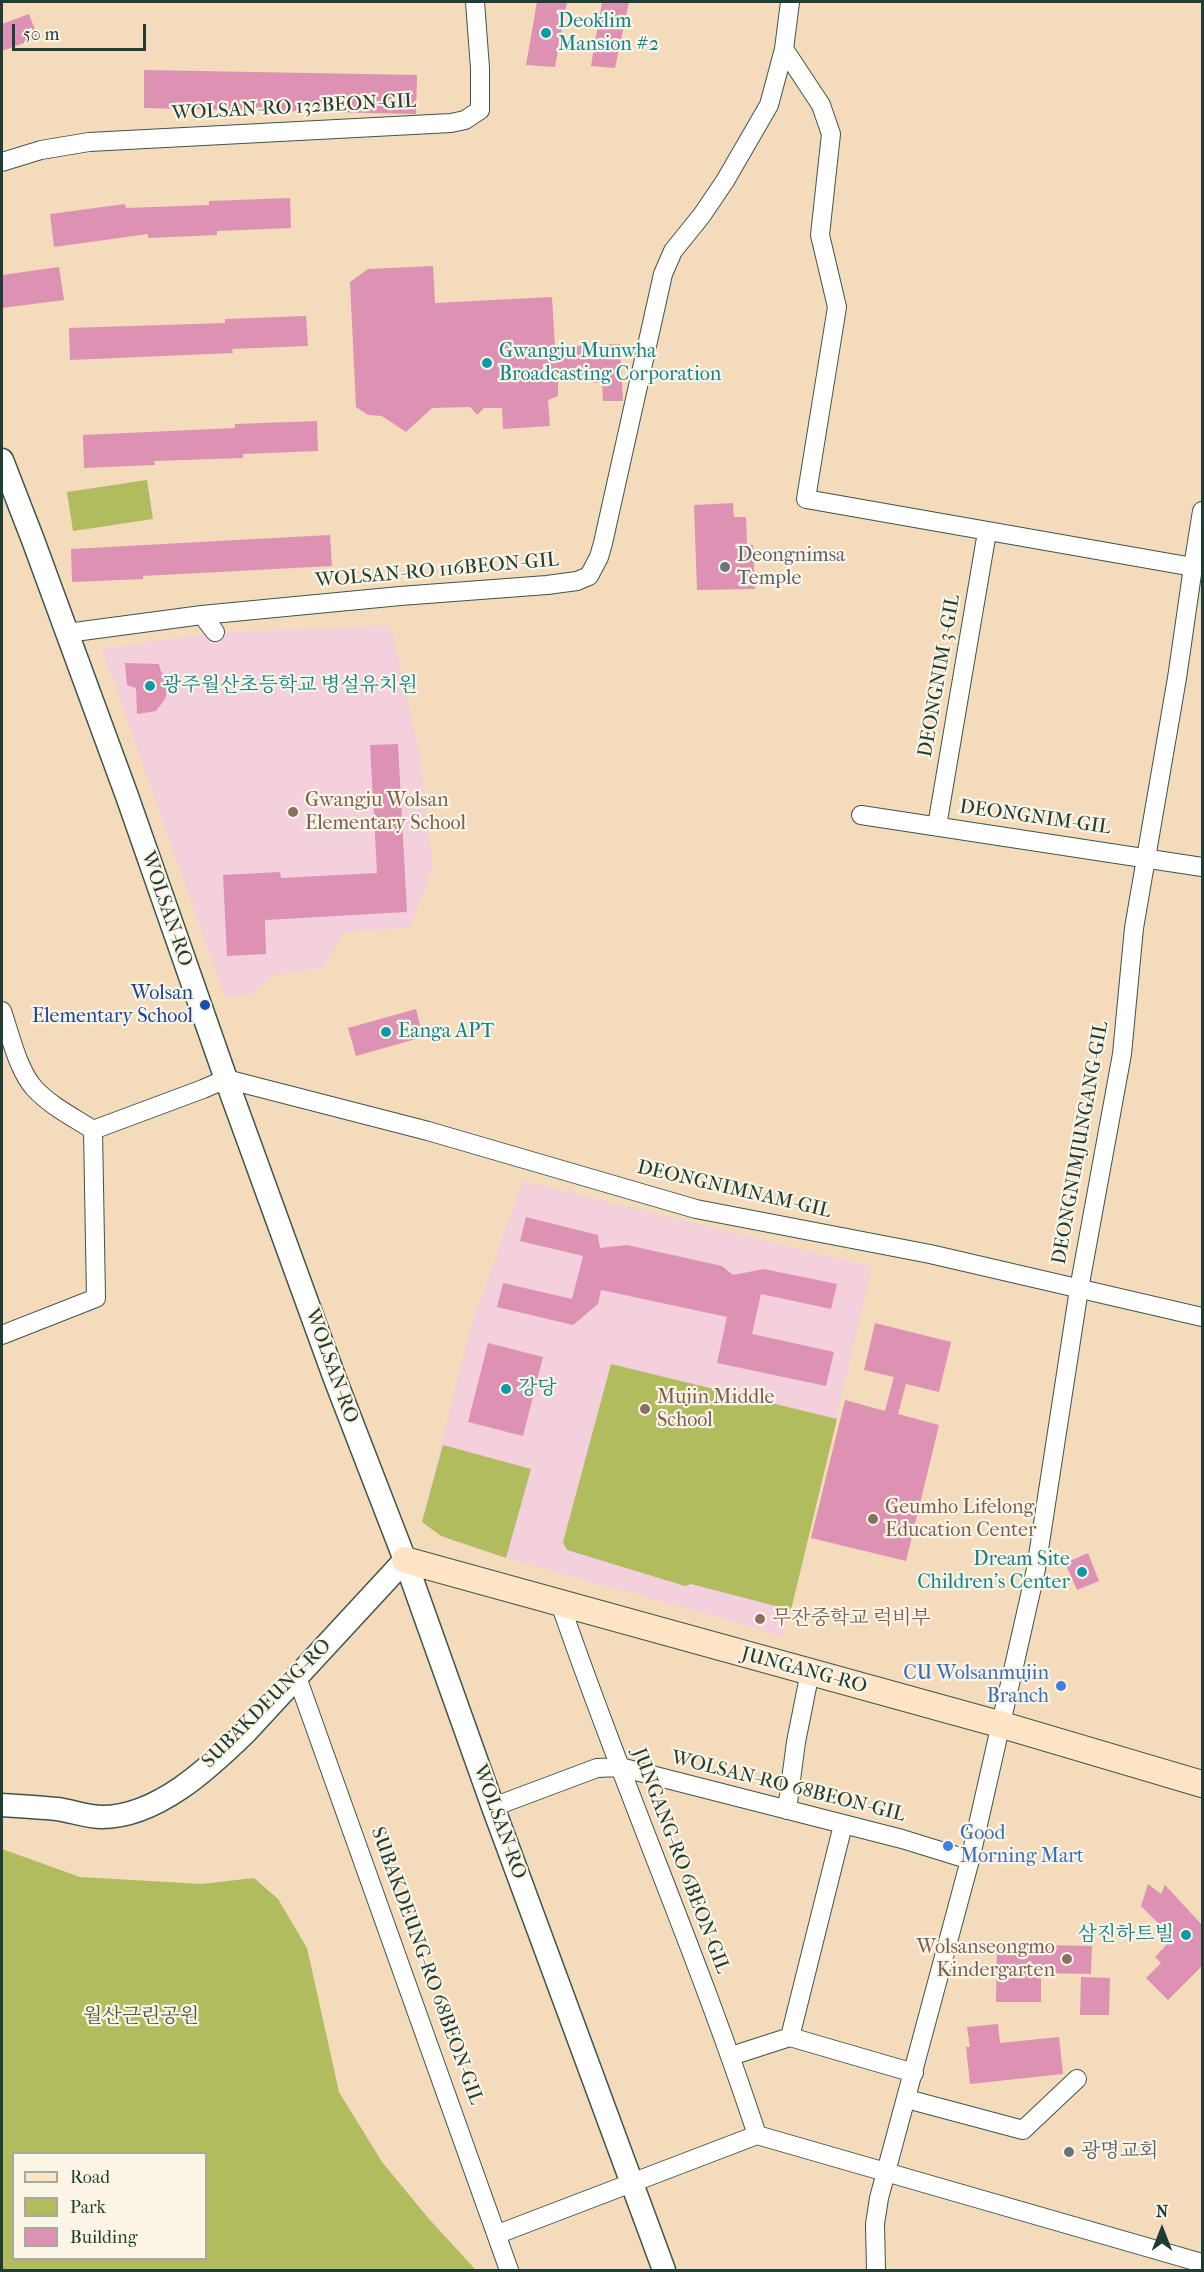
<!DOCTYPE html>
<meta charset="utf-8">
<style>
body{margin:0}
#map{position:relative;width:1204px;height:2272px;overflow:hidden;background:#f3dbbc;font-family:"IM FELL French Canon",serif}
canvas{display:block}
.frame{position:absolute;inset:0;border:3px solid #1f3d34;pointer-events:none}
.legend{position:absolute;left:12px;top:2152px;width:195px;height:108px;box-sizing:border-box;background:#fcf5e5;border:2px solid #a4ab9e;margin:0;padding:8px 10px;list-style:none;font-size:18px;color:#1f3d34}
.legend li{display:flex;align-items:center;gap:12px;height:30px}
.legend b{width:30px;border:2px solid #a4ab9e}
.north{position:absolute;left:1132px;top:2200px;width:60px;height:60px;-webkit-text-stroke:4px #fcf5e5;paint-order:stroke;rotate:0deg;font-size:16px;font-weight:700;line-height:24px;text-align:center;color:#1f3d34}
.north::after{content:'';display:block;margin:auto;width:21px;height:27px;background:#1f3d34;clip-path:polygon(50% 0,100% 100%,50% 72%,0 100%)}
.scale{position:absolute;left:12px;top:24px;width:134px;height:27px;box-sizing:border-box;border:3px solid #1f3d34;border-top:0;padding-left:8px;font-size:18px;line-height:21px;white-space:nowrap;color:#1f3d34;-webkit-text-stroke:4px #fcf5e5;paint-order:stroke}
</style>
<div id="map">
<canvas width="1204" height="2272"></canvas>
<div class="frame"></div>
<ul class="legend">
<li><b style="height:8px;background:#ffe4c6"></b>Road</li>
<li><b style="height:16px;background:#b0bc5e"></b>Park</li>
<li><b style="height:16px;background:#dd92b3"></b>Building</li>
</ul>
<div class="north">N</div>
<div class="scale">50 m</div>
</div>
<script>
const c = document.querySelector('canvas').getContext('2d');
c.lineJoin = 'round';
function paint(path, color) { c.fillStyle = color; c.fill(path, 'evenodd'); }
function stroke(path, color, width, dash) { c.strokeStyle = color; c.lineWidth = width; c.lineCap = dash ? 'butt' : 'round'; c.setLineDash(dash || []); c.stroke(path); }
function write(font, color, halo, rows, align = 'center') {
  c.font = font + ' "IM FELL French Canon","Noto Serif KR",serif'; c.lineWidth = 4.5; c.setLineDash([]); c.textBaseline = 'middle'; c.strokeStyle = halo; c.fillStyle = color; for (const [text, x, y, turn = 0] of rows) {
    c.save(); c.translate(x, y); c.rotate((+turn || 0) * Math.PI / 180); c.textAlign = isNaN(turn) ? turn : align; if (halo) c.strokeText(text, 0, 0); c.fillText(text, 0, 0); c.restore();
  }
}
const built = new Path2D(`
 M391,626l29,130 13,111 -23,61 -66,4 -21,36 -51,8 -19,18 -28,3 -123,-348 113,-17z
 M523,1181l349,86 -81,343 -9,27 -50,-16 -226,-63 -65,-22 -19,-14 48,-193z`);
const green = new Path2D(`
 M147,480l6,39 -80,12 -6,-39z
 M611,1364l226,55 -46,191 -100,-26 -6,2 -118,-36 -4,-8z
 M443,1445l88,24 -25,89 -65,-22 -19,-14z
 M2,1849l78,28 122,7 52,-6 24,21 29,49 32,144 43,70 47,57 47,51h-474zM14,2154h192v104h-192z`);
const building = new Path2D(`
 M537,2h30l-12,65 -29,-2z
 M602,2h27l-14,66 -24,-2z
 M29,14l9,24 -36,13v-27z
 M144,70l273,5 -1,39 -272,-6z
 M290,198l1,30 -74,3v4l-69,3v-4l-94,13 -4,-33 75,-10 1,4 83,-3v-4z
 M433,266l2,37 117,-6 3,50 65,-3 3,57h-20l-1,-18h-9v-4l-35,2v15l-10,4 2,26 -47,3 -1,-21h-18l-7,7 -7,-8 -38,1 -26,24 -24,-16 -14,-1 -12,-8 -6,-125 18,-13z
 M59,267l5,33 -62,8v-33z
 M306,316l2,30 -76,3 1,4 -163,7 -1,-32 156,-5v-4z
 M317,421l1,30 -75,3v4l-89,3 1,4 -71,3 -1,-33 152,-7v-4z
 M733,503l1,14h12l1,28h6l2,44 -58,1 -3,-85z
 M330,535l2,31 -189,10v3l-71,3 -1,-33z
 M125,663l34,1 2,8 9,5 -5,22 -9,12 -19,3 -1,-26 -9,-3z
 M398,744l9,168 -142,8 1,34 -39,2 -4,-81 57,-3 1,6 96,-5 -7,-128z
 M416,1009l7,28 -67,19 -8,-28z
 M526,1217l72,18 2,13 27,-3 95,21 11,9 31,-6 73,15 -6,25 -70,-15 -9,40 82,18 -8,34 -109,-23 10,-46 -126,-27 -3,14 -25,21 -76,-18 6,-24 69,16 11,-43 -63,-15z
 M875,1323l76,19 -12,50 -33,-8 -8,30 41,11 -33,136 -95,-23 34,-138 40,11 9,-34 -30,-7z
 M488,1343l55,14 -20,79 -55,-14z
 M1088,1553l11,28 -22,9 -12,-27z
 M1148,1884l13,10 4,-9 38,41 -2,41 -33,33 -22,-22 15,-15 -6,-6 18,-19 -32,-32z
 M997,1944l95,2 -1,28 -50,-1v29h-45z
 M1081,1977l29,1 -1,37h-29z
 M998,2024l2,19 59,-6 4,37 -93,10 -4,-37h4l-3,-20z`);
const minor = new Path2D(`
 M784,49l37,56 10,29 -11,101 17,72 -31,192 387,68 9,-56
 M2,162l39,-12 48,-8 362,-19 14,-3 15,-10v-42l-5,-66
 M202,615l13,17
 M67,633l135,-18 198,-19 147,-11 30,-4 12,-5 10,-19 4,-14 60,-269 10,-23 29,-36 23,-34 44,-76 15,-56 6,-47
 M861,815l341,52
 M937,826l50,-294
 M2,1011c8,23 16,60 33,78 16,17 38,28 58,41
 M93,1130l110,-41 23,-10 202,52 268,78 234,45 272,63
 M2,1335l94,-37 -3,-168
 M560,1603c61,179 138,352 197,532
 M297,1677l212,593
 M493,1807l104,-39 23,-1 282,72 68,21
 M787,1810l9,-68 14,-70
 M790,2037l53,-212
 M731,2056l59,-19 124,36
 M907,2099l116,31 54,-51
 M498,2234l259,-99 445,128
 M876,2270l-1,-46 4,-26 91,-338 66,-291 43,-280 43,-235 12,-126 43,-250 16,-111`);
const tertiary = new Path2D(`
 M2,460l31,80 94,256 99,283 109,300 70,181 88,247 171,463
 M2,1805c18,1 37,2 55,4 15,2 30,8 45,8 55,0 107,-49 144,-85l159,-172`);
const secondary = new Path2D(`
 M405,1560l594,164 203,60`);
const markers = [
 [546,33,6,"#0f9aa8"],
 [487,363,6,"#0f9aa8"],
 [725,567,6,"#6b7280"],
 [150,686,6,"#0f9aa8"],
 [293,812,6,"#8d6e63"],
 [205,1005,6,"#1a4fb4"],
 [386,1032,6,"#0f9aa8"],
 [506,1389,6,"#0f9aa8"],
 [645,1409,6,"#8d6e63"],
 [873,1519,6,"#8d6e63"],
 [1082,1572,6,"#0f9aa8"],
 [760,1619,6,"#8d6e63"],
 [1061,1686,6,"#3f7fe0"],
 [948,1846,6,"#3f7fe0"],
 [1186,1935,6,"#0f9aa8"],
 [1067,1959,6,"#8d6e63"],
 [1069,2152,6,"#6b7280"]
];
const cultureNames = [
 ["Deoklim",558,22],
 ["Mansion #2",558,45],
 ["Gwangju Munwha",499,352],
 ["Broadcasting Corporation",499,375],
 ["광주월산초등학교 병설유치원",162,686],
 ["Eanga APT",398,1032],
 ["강당",518,1389],
 ["Dream Site",1070,1560,"right"],
 ["Children's Center",1070,1583,"right"],
 ["삼진하트빌",1174,1935,"right"]
];
const streetNames = [
 ["WOLSAN-RO 132BEON-GIL",294,108,-3],
 ["WOLSAN-RO 116BEON-GIL",437,571,-5],
 ["DEONGNIM 3-GIL",940,676,-80],
 ["DEONGNIM-GIL",1035,818,8],
 ["WOLSAN-RO",166,909,71],
 ["DEONGNIMJUNGANG-GIL",1081,1143,-80],
 ["DEONGNIMNAM-GIL",734,1190,13],
 ["WOLSAN-RO",331,1366,70],
 ["JUNGANG-RO",804,1671,15],
 ["SUBAKDEUNG-RO",267,1704,-45],
 ["WOLSAN-RO 68BEON-GIL",788,1787,14],
 ["WOLSAN-RO",499,1822,70],
 ["JUNGANG-RO 6BEON-GIL",680,1861,69],
 ["SUBAKDEUNG-RO 68BEON-GIL",426,1966,70]
];
const worshipNames = [
 ["Deongnimsa",737,556],
 ["Temple",737,579],
 ["광명교회",1081,2152]
];
const educationNames = [
 ["Gwangju Wolsan",305,801],
 ["Elementary School",305,824],
 ["Mujin Middle",657,1398],
 ["School",657,1421],
 ["Geumho Lifelong",885,1508],
 ["Education Center",885,1531],
 ["무잔중학교 럭비부",772,1619],
 ["Wolsanseongmo",1055,1948,"right"],
 ["Kindergarten",1055,1971,"right"]
];
const transitNames = [
 ["Wolsan",193,994],
 ["Elementary School",193,1017]
];
const shopNames = [
 ["CU Wolsanmujin",1049,1674],
 ["Branch",1049,1697],
 ["Good",960,1834,"left"],
 ["Morning Mart",960,1857,"left"]
];
const parkNames = [
 ["월산근린공원",141,2017]
];
paint(built, '#f4cfdc');
paint(green, '#b0bc5e');
paint(building, '#dd92b3');
stroke(minor, '#3f5548', 20);
stroke(tertiary, '#3f5548', 25);
stroke(secondary, '#3f5548', 28);
stroke(minor, '#fff', 18);
stroke(tertiary, '#fff', 22);
stroke(secondary, '#ffe4c6', 26);
for (const [x, y, r, color] of markers) { const dot = new Path2D(); dot.arc(x, y, r, 0, 2 * Math.PI); c.fillStyle = color; c.fill(dot); stroke(dot, '#fcf5e5', 2); }
write('20px', '#0d838f', '#fcf5e5', cultureNames, 'left');
write('20px', '#1f3d34', '#fcf5e5', streetNames);
write('20px', '#5b616d', '#fcf5e5', worshipNames, 'left');
write('20px', '#785e54', '#fcf5e5', educationNames, 'left');
write('20px', '#164399', '#fcf5e5', transitNames, 'right');
write('20px', '#366cbe', '#fcf5e5', shopNames, 'right');
write('20px', '#435d3e', '#fcf5e5', parkNames);
</script>
